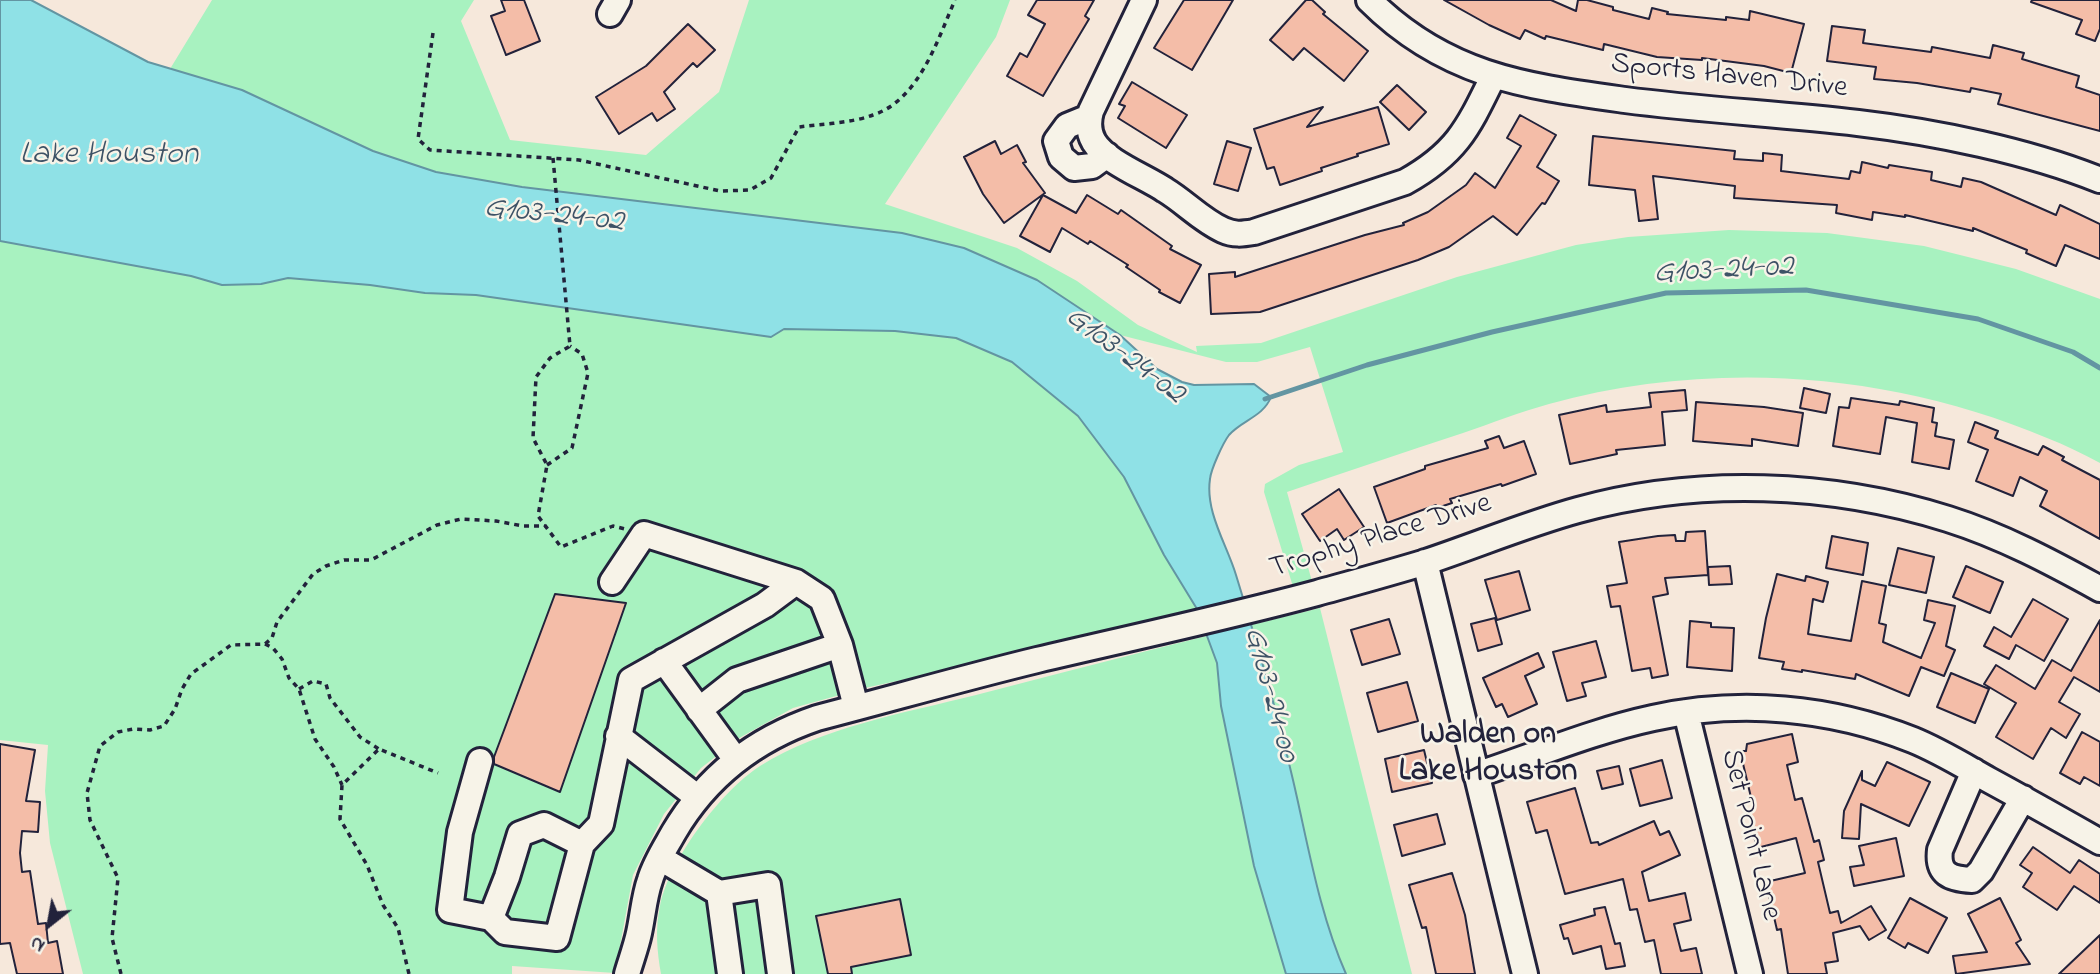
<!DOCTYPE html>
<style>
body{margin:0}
#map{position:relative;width:2100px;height:974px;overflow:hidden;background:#f6e8db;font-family:"Indie Flower",sans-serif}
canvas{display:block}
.north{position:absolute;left:14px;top:890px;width:70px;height:70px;-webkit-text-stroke:5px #f7f3e8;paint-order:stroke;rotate:211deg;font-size:19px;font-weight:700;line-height:28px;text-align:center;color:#22223b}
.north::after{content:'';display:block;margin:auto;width:24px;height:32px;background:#22223b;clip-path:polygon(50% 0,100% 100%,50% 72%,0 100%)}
</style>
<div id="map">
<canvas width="2100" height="974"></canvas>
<div class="north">N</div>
</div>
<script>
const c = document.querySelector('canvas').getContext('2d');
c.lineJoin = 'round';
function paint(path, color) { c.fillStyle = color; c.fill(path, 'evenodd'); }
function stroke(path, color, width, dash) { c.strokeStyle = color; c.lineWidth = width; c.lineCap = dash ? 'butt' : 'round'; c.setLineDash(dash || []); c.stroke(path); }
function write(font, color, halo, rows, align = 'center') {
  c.font = font + ' "Indie Flower",sans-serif'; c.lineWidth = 5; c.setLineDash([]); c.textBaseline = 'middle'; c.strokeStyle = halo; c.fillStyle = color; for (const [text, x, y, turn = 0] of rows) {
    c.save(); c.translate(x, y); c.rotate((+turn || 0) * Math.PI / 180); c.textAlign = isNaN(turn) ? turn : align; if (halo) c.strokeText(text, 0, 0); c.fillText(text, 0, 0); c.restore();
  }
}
const green = new Path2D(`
 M212,0h262l-13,21 49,119 136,15 73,-63 30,-92h261l-14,37 -111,167 132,44 60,33 61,44 59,27 -1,-6 65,-3 196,-66 119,-32 52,-8 101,-7 98,3 97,13 92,23 84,30v164c-17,-9 -35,-18 -53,-25 -156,-66 -335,-79 -498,-34 -29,8 -57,19 -86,29 -59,19 -117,39 -176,59l26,93 -19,5 -30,-98 1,-8 34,-19 44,-13 -33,-105 -53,15h-31l-106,-27 -83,-55 -73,-32 -62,-15 -380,-46 -86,-15 -63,-21 -131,-61 -72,-21z
 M0,241l191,35 31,9 39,-1 27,-6 82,7 55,8 51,2 295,42 13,-8 111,2 61,7 56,24 66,54 46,61 40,78 33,54 -49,17 -283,62 -72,20 -52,29 -40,31 -37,46 -31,61 -18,98 -103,-7v8h-429l-33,-131 -5,-52 3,-46 -48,-5z
 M1320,608l92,366h-751c-4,-23 -6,-45 -1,-68 9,-46 61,-115 100,-140 62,-39 145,-53 216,-71 114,-30 229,-59 344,-87z`);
const water = new Path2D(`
 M0,0h31l117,62 94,28 131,61 63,21 86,15 380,46 62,15 73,32 83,55 37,34 25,13 12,3 60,-1 17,13c-8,20 -29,23 -42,38 -6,8 -18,34 -19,44 -5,33 17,66 26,96 21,68 41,136 57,205 15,64 26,133 53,194h-60l-32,-108 -33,-160 -4,-43 -20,-54 -33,-54 -40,-78 -46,-61 -66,-54 -56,-24 -61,-7 -111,-2 -13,8 -295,-42 -51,-2 -55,-8 -82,-7 -27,6 -39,1 -31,-9 -191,-35z`);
const stream = new Path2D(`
 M1265,399l102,-34 125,-33 174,-39 140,-3 172,29 95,33 27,16`);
const building = new Path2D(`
 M501,0h23l16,41 -34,14 -15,-39 14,-5z
 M1037,0h57l-9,16 4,3 -46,77 -36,-20 13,-23 7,4 18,-33 -17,-9z
 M1184,0h49l-41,70 -38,-22z
 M1306,0h6l13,12 -2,2 45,37 -24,30 -40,-33 -11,12 -23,-20z
 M1444,0h107l25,11 2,-11h9l26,7v3l36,9 3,-11 16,4 -1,2 59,6v-3l23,3 1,-9 54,13 -13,49 -27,-7 -62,-8v2l-45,-3 -53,-13 -1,6 -57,-14 -1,3 -20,-9 -5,9 -31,-14z
 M2032,0h68v29l-5,12 -19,-7 6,-14 -51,-18z
 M688,24l27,26 -18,17 -4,-4 -29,29 11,17 -18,12 -5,-8 -33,21 -23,-37 50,-31z
 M1832,26l33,4 -2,13 68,9 1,-5 58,11 3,-13 31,8 -2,6 57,17 -3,11 24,8v36l-102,-27 3,-10 -30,-6 -1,4 -53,-9 -43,-4 2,-12 -49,-6z
 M1132,82l55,33 -21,33 -48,-30 7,-12 -6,-2z
 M1397,85l29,27 -17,18 -29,-28z
 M1323,107l-16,20 71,-20 11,37 -32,10 1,2 -37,12 1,3 -42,14 -6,-18 -7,2 -13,-40z
 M1520,115l36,20 -19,32 22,14 -14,23 -3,-1 -25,32 -24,-19 -44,31 -31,13 -158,52 -49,2 -2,-40 26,-2v5l130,-42 39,-10 -1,-2 25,-11 38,-27 9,-12 20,15 26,-42 -14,-8z
 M1593,136l142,15 -1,8 29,2v-8l19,2 -1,16 68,8 2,-8 9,2 2,-11 26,6 1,-3 43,7 -1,8 30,7 2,-9 18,4 75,33 4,-10 40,19v35l-35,-14 -9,21 -30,-13 1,-3 -54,-22v3l-68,-16v2l-32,-5 -1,8 -36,-7 1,-8 -103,-7 1,-12 -82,-10 5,43 -19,2 -4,-31 -46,-5z
 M995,141l6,13 16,-9 9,17 -3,1 22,30 -41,30 -21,-29 -19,-37z
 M1227,141l24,7 -13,43 -24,-7z
 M1043,195l33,18 11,-18 31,19 3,-4 51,36 -2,3 31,16 -21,38 -21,-11 1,-2 -34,-23 2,-2 -38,-24 -2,3 -26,-16 -12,24 -30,-16z
 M1804,388l26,6 -4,19 -26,-5z
 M1685,390l2,20 -25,2 3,33 -49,5 1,4 -47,10 -11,-49 47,-10 1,7 44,-5 -2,-14z
 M1851,398l48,7 1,-4 34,7 -2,14 5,1 -2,13 19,4 -5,29 -37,-7 5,-39 -31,-6 -6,37 -47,-8 6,-39 10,1z
 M1696,402l68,5 39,6 -5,33 -46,-7v7l-59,-5z
 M1975,422l23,9 -3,7 43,17 5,-9 21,11 -2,3 38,20v59l-60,-33 7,-15 -27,-14 -7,19 -37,-15 12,-31 -20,-8z
 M1499,436l5,12 20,-7 12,33 -34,12 -1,-2 -51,15 2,4 -15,5 -1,-3 -49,18 -13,-36 51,-18v-3l63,-18 -3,-7z
 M1339,489l25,38 -20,13 -7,-11 -17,12 -18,-27z
 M1705,531l3,44 -43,3 3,16 -15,3 15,78 -16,3 -2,-10 -18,3 -12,-65 -9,1 -4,-21 20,-3 -8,-41 39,-6 17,-1 1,6h9l1,-9z
 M1832,536l36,7 -5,32 -37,-7z
 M1898,548l36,9 -8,36 -37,-8z
 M1730,566l2,18 -23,1 -1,-18z
 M1966,566l37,16 -13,31 -37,-16z
 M1519,571l11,39 -33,10 -12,-40z
 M1777,574l28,7 1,-5 22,6 -5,20 -10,-3 -5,35 43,7 11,-60 24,5 -7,37 7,2 -3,17 38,16 14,-35 -11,-3 4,-20 27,6 -9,40 9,4 -11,26 -23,-9 -12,29 -53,-22 -1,5 -53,-9v2l-20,-3 2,-7 -25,-4 7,-40z
 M555,594l71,9 -66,189 -66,-28v-7z
 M2033,599l35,20 -24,42 -28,-16 -7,14 -25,-13 10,-19 17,10z
 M1495,618l7,26 -24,7 -7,-27z
 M1389,619l11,35 -38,11 -11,-35z
 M2100,620v72l-26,-15 -15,25 21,12 -14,24 -15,-10 -18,31 -37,-22 20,-34 -32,-19 12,-19 39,24 17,-29 19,11z
 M1690,621l21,2v4l23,1 -2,43 -45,-4z
 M1596,641l10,36 -24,6 4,13 -19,5 -14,-49z
 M1538,653l6,14 -19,9 12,28 -29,13 -6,-13 -6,3 -13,-29z
 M1951,673l38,16 -14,34 -38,-16z
 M1407,682l11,39 -40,11 -11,-39z
 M2082,732l18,10v44l-16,-9 -4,7 -20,-11z
 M1792,734l6,28 -11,3 8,35 7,-2 12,44 5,-2 5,20 -6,2 12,51 8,-2 3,12 30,-17 15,24 -17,10 -9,-14 -27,7 5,28 -13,2 2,11h-39l-7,-45 -4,1 -11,-48 39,-9 -9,-35 -39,10 -9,-36 6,-2 -14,-59h6l1,-7z
 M0,744l35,6 -9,51 14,1 -2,30 -16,-1 -2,22 2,19 8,-1 8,53 8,-1 2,20 9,-2 6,33h-46l-7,-31 -10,1z
 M1424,750l8,33 -40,9 -7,-33z
 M1662,760l10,38 -32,8 -10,-37z
 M1887,762l43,20 -21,44 -48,-22 -2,35 -17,-1 2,-27 18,-40v9l13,6z
 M1619,766l4,18 -21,5 -5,-18z
 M1575,788l16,55 7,-1 1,3 55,-24 6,14 9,-4 11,24 -38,17 7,29 36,-8 6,27 -17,4 7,27 15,-3 6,26h-41l-7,-34 -9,2 -8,-33 -7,1 -7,-31 -58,15 -18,-64 -11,3 -9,-31z
 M1437,814l8,30 -43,12 -8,-31z
 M1896,838l8,38 -50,10 -4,-19 14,-2 -5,-19z
 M2033,847l37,26 9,-13 21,14v29l-26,-17 -17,24 -34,-23 9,-14 -12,-8z
 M1452,873l13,42 10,59h-39l-10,-47 -4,1 -13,-43z
 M1910,898l37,20 -19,35 -20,-10 -3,5 -17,-10z
 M2000,898l21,42 -5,3 14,21 -74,10 -3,-18 34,-4 -19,-38z
 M900,899l11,56 -60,12 1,7h-24l-12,-58z
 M1605,907l10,37 5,-1 5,23 -19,3 -5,-23 -28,8 -5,-16 -4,1 -4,-14 35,-10 -1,-6z
 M2100,935v39h-41z`);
const path = new Path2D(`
 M433,33l-15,106 12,11 149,10 141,31 30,-1 21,-12 28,-51c23,-3 53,-4 74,-12 46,-15 64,-74 82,-115
 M553,158l17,188 -20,12 -14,19 -3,61 14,27 -9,51 23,31 52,-21 12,3
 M547,465l25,-17 16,-75 -6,-19 -12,-8
 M265,644l8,4 9,11 7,19 10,11 16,50 19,28 8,18
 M299,689l14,-8 13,3 4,14 30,39 19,12
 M121,974l-9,-36 6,-60 -28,-58 -3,-27 13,-47 18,-14 15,-3 17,1 14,-4 11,-17 7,-20 9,-15 40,-29 34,-1 7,-6 5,-16 36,-48 13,-8 18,-6h27l66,-35 24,-6 35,2 27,5h22
 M409,974l-11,-46 -15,-23 -16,-40 -27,-46 2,-34 37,-36 59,24`);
const minor = new Path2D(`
 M1144,0l-53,111c-3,11 -3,21 3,31 12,20 52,35 71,48 20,12 36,30 58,40 11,5 19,4 31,2l151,-50c52,-29 63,-54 88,-105
 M1369,0c76,76 156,86 256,100 78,10 155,14 233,23 77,9 170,28 242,57
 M610,14l8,-14
 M1089,117l-22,9 -11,15 5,16 13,11 18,-2 15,-11
 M1425,562l100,412
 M612,582l32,-48 152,48 26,17 18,46 16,62
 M664,661l72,99
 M699,710l38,-30 103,-35
 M1686,712l64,262
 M618,736l79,61
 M480,761l-20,71 -10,78 41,8 14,14 52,6 25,-94 19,-20 30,-144 134,-75 31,-23
 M1974,771l-34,79c-3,24 10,29 32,30l9,-9 42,-73
 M1476,775c58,-19 117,-44 177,-57 87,-19 177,-11 260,22 27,11 51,26 76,40 37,20 74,41 111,62
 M660,858l59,35 49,-8 12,89
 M719,893l11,81
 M491,918l16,-41 13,-43 24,-9 38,19
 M627,974c4,-14 9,-27 12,-41 4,-18 5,-36 11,-53 5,-17 15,-32 24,-48 33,-56 81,-93 143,-114 73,-19 146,-40 220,-58 93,-22 187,-42 280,-67 36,-10 73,-20 109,-31 51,-17 101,-38 152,-52 119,-33 253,-28 370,9 54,17 103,43 152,70`);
const streetNames = [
 ["Sports Haven Drive",1729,78,6],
 ["Trophy Place Drive",1381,538,-17],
 ["Set Point Lane",1749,835,76]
];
const waterNames = [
 ["Lake Houston",109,157],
 ["G103-24-02",554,217,6],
 ["G103-24-02",1724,272,-3],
 ["G103-24-02",1124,357,37],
 ["G103-24-00",1269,695,75]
];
const neighbourhoodNames = [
 ["Walden on",1488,737],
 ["Lake Houston",1488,774]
];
paint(green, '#a8f2c0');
paint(water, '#8fe1e6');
stroke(water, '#6395a2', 2);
stroke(stream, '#6395a2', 5);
paint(building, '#f4bda8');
stroke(building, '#22223b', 2);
stroke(minor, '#22223b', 30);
stroke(path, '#22223b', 3.5, [5, 5]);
stroke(minor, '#f7f3e8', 24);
write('30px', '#22223b', '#f7f3e8', streetNames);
write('italic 32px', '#3d5266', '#f7f3e8', waterNames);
write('bold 32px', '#22223b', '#f7f3e8', neighbourhoodNames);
</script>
